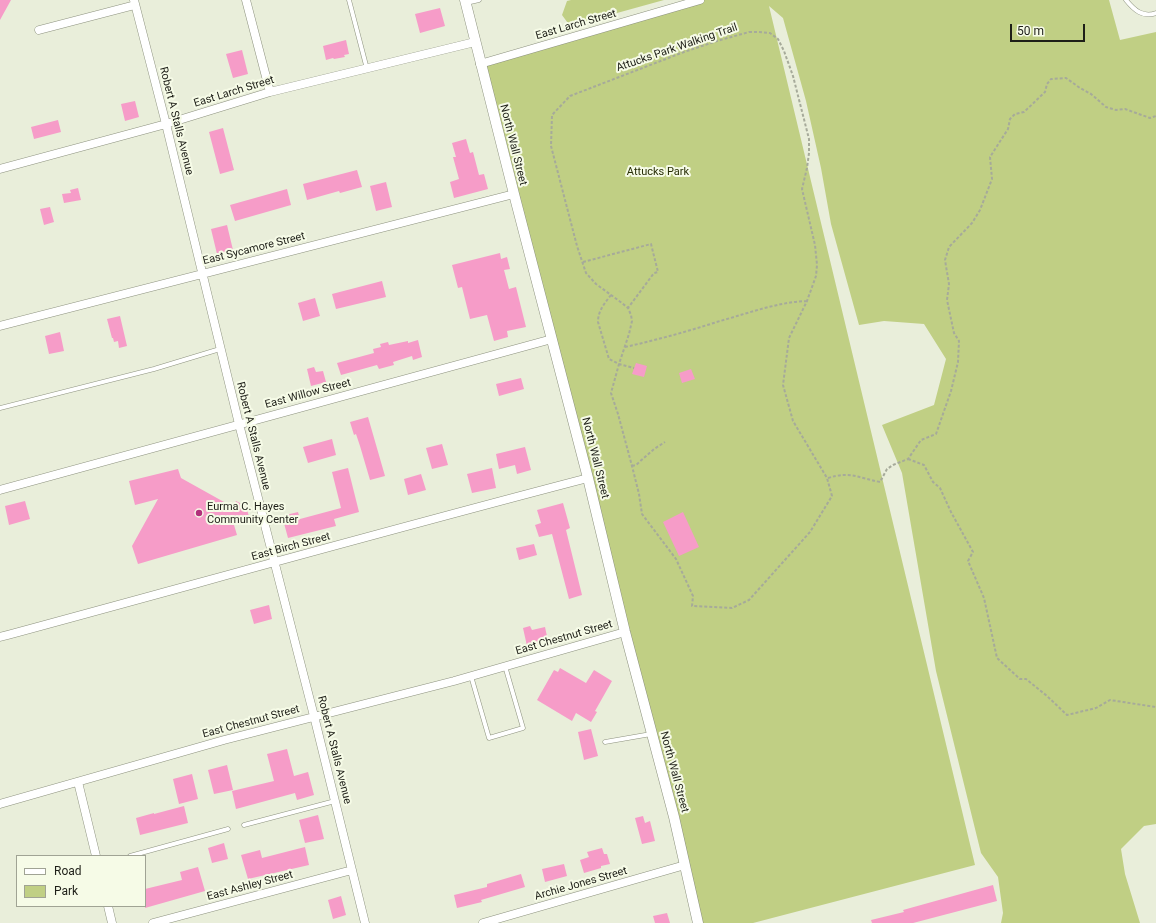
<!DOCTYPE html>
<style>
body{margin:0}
#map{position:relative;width:1156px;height:923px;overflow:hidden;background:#e9eeda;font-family:Roboto,sans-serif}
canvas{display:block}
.legend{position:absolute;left:16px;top:855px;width:130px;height:52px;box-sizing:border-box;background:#f6fbe7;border:1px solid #a0a394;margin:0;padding:5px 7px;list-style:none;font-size:12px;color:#1e1f18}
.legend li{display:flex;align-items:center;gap:8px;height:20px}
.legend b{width:20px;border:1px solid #a0a394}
.scale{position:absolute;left:1010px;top:24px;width:75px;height:18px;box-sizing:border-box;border:2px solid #1e1f18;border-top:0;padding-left:5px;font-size:12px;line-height:14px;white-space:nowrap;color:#1e1f18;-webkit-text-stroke:3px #f6fbe7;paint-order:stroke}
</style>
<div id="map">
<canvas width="1156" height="923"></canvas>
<ul class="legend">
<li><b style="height:5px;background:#fff"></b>Road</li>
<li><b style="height:11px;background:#c0cf84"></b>Park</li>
</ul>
<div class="scale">50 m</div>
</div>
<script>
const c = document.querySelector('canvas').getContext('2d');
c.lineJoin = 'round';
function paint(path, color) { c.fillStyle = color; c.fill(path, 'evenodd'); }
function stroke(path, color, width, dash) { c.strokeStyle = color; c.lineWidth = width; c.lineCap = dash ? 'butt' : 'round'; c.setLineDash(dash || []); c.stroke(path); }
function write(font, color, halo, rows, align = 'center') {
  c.font = font + ' Roboto,sans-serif'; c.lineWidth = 4; c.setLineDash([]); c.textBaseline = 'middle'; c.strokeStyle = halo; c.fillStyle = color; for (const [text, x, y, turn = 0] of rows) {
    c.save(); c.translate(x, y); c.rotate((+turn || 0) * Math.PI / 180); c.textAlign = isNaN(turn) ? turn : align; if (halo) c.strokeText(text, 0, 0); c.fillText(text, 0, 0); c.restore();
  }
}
const green = new Path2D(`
 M571,0h93l-94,26 -8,-11 5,-14z
 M700,0h409l11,40 36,-8v792l-12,2 -23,23 4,25 15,49h-139l2,-10 -5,-36 -17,-24 -45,-182 -34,-198 -20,-48 52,-20 12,-46 -22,-35 -40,-3 -25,4 -28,-101 -10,-56 -15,-67 -23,-83 -14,-12 206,859 -222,58h-55l-218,-859z`);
const building = new Path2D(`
 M0,0h11l-11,20z
 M440,8l5,18 -25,7 -5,-19z
 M346,40l3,14 -5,1 1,2 -11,2 -1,-1 -7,2 -3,-14z
 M242,50l6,24 -15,4 -7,-24z
 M135,101l4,16 -14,4 -4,-17z
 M58,120l3,12 -27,7 -3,-12z
 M223,128l11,42 -14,4 -11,-42z
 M466,139l4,14 3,-1 6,23 5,-1 4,15 -34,9 -4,-16 9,-3 -6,-22h3l-4,-14z
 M357,170l5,17 -22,6 -1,-2 -32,9 -4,-16z
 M386,182l6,25 -16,4 -6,-25z
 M78,188l3,12 -17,3 -2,-9 9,-1 -1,-3z
 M287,189l4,16 -56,16 -5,-16z
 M50,207l4,15 -10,3 -4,-16z
 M227,225l6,25 -16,4 -6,-25z
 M500,253l1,6 6,-2 3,12 -6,1 5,19 7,-2 10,40 -19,4 1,6 -14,4 -7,-26 -17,4 -8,-32 -4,1 -6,-23z
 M382,281l4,16 -50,12 -4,-15z
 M315,298l5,18 -17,5 -5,-18z
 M120,316l7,30 -8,2 -1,-7 -4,1 -1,-4h-1l-5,-19z
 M60,332l4,19 -15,3 -4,-18z
 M418,340l4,17 -9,3 -1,-4 -19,6 1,3 -15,4 -2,-4 -36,10 -4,-12 37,-10 -1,-4 8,-2 -1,-3 8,-2 1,3 19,-4v2z
 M636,363l11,3 -3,11 -12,-3z
 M314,367l2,5 7,-1 3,11 -15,4 -4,-17z
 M691,369l4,10 -13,4 -3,-10z
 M521,378l3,11 -25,7 -3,-12z
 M368,417l17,59 -15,4 -10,-34 -4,-12 -2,1 -4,-13z
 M332,439l4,16 -28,8 -5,-16z
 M442,444l6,21 -16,4 -6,-21z
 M525,447l6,23 -14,4 -2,-9 -16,4 -3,-15z
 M348,468l11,44 -25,7 2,7 -48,12 -6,-22 16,-4 2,7 41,-11 -9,-36z
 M492,468l4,20 -24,5 -5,-19z
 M178,469l3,9 52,29 3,-6 10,5 4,14 -16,5 3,10 -99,29 -6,-18 26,-47 -23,6 -6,-24z
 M421,474l5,16 -18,5 -4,-16z
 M25,501l5,18 -21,6 -4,-19z
 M563,503l7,25 -4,2 16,65 -13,4 -17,-65 -13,3 -4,-12 6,-2 -4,-13z
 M683,512l16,35 -20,9 -16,-34z
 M534,544l3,11 -18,5 -3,-12z
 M269,605l3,14 -18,5 -4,-14z
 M530,626l2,4 13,-3 3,14 -21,5 -4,-18z
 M560,668l26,15 8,-13 18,11 -17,30 2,1 -6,10 -15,-9 -4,8 -35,-21 17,-30 4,2z
 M591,729l7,27 -14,4 -6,-28z
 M287,749l7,27 14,-4 6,23 -17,5 -2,-7 -59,16 -4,-18 42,-10 -7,-27z
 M227,765l6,25 -19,4 -6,-24z
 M192,774l6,25 -19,5 -6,-25z
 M184,806l4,17 -48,12 -4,-17 18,-5v1z
 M318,815l6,24 -19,4 -6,-23z
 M643,816l2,7 5,-2 5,20 -13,3 -7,-26z
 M224,843l4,16 -16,4 -4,-15z
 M305,847l4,18 -61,14 -7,-24 19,-5 2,8z
 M602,848l2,6h3l3,10 -9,2v2l-17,5 -4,-13 9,-3 -2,-5z
 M564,864l3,12 -22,6 -3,-13z
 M198,867l7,24 -60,17v-19l37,-9 -2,-8z
 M521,874l4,13 -44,13 1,2 -25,6 -3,-13 33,-8v-3z
 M993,885l4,16 -84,22h-41l-1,-3 33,-8 -1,-2z
 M341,896l5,19 -13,4 -5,-19z
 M667,913l3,10h-15l-2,-7z`);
const path = new Path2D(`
 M749,32h9l12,1 8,6 6,12 9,25 16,63v14l-2,15 -5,21 13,56 2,20 -1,11 -9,25 -18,37 -6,47 10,36 34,57 5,18 -22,36 -61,68 -17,8 -40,-2 1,-10 -17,-37 -34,-45 -3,-20 -7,-28 -14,-52 -7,-21 8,-29 10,-30 3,-13 -1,-6 -3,-7 -6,-5 -26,-19 -10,-11 -9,-27 -26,-100 1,-31 18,-19 114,-44 33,-11z
 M583,262l68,-18 7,28 -4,1 -26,35
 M611,295c-7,9 -13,16 -13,27l11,37 10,5 15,4
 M625,347c32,-7 64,-16 95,-26 29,-8 58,-19 87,-20
 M908,459l16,6 9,17 7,6 11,24 22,40 -5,9 16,37 13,60 23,21h6l21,17 20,19 29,-7 14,-8 46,7
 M632,466l4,-1 18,-16 11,-7
 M828,478c22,-7 31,0 52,4l7,-13 6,-4 15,-6 13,-19 15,-6 15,-43 7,-29 1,-21 -5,-8 -7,-33 2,-16 -4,-24 4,-13 23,-24 8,-13 12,-31 -2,-22 18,-28 2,-10 5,-5 9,-2 21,-20 2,-8 4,-5 15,-1 14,10 11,6 15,13 10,3 9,-1 25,9 6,-2`);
const service = new Path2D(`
 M349,0l18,69
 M1126,0c8,10 17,18 30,13
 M466,3l13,-3
 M0,408l154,-39 66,-20
 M471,676l18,62 34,-10 -18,-62
 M605,742l46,-8
 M244,825l91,-24
 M130,856l98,-27`);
const minor = new Path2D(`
 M134,0l32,124 73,300 75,292 51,207
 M246,0l24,92
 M39,30l96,-25
 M480,64l220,-64
 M0,169l166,-45 104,-32 205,-50
 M0,326l514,-132
 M0,490l552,-151
 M0,637c196,-53 392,-108 588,-159
 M78,782l18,74
 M0,804l224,-64 230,-59 171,-49
 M108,906l4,17
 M153,923l199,-53
 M483,923l202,-58`);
const tertiary = new Path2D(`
 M465,0l49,194 74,284 37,154 49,185 24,106`);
const markers = [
 [199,513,4,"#b1307b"]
];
const streetNames = [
 ["East Larch Street",576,25,-16],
 ["Attucks Park Walking Trail",677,48,-19],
 ["East Larch Street",234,92,-17],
 ["Robert A Stalls Avenue",176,121,76],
 ["North Wall Street",513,145,76],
 ["East Sycamore Street",254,249,-14],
 ["East Willow Street",308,394,-15],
 ["Robert A Stalls Avenue",253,436,76],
 ["North Wall Street",595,458,76],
 ["East Birch Street",291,547,-15],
 ["East Chestnut Street",564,638,-16],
 ["East Chestnut Street",251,722,-15],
 ["Robert A Stalls Avenue",334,750,76],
 ["North Wall Street",674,772,75],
 ["Archie Jones Street",581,884,-16],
 ["East Ashley Street",250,886,-15]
];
const parkNames = [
 ["Attucks Park",658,172]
];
const poiNames = [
 ["Eurma C. Hayes",207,507],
 ["Community Center",207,520]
];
paint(green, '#c0cf84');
paint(building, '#f69cc8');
stroke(service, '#8d927f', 5);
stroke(minor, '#8d927f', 9);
stroke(tertiary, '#8d927f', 11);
stroke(path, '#a6aa9a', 2, [3, 2]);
stroke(service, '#fff', 4);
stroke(minor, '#fff', 8);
stroke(tertiary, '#fff', 10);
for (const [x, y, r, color] of markers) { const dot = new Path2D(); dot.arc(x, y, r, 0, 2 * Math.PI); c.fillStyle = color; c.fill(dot); stroke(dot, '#f6fbe7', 1.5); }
write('11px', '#1e1f18', '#f6fbe7', streetNames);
write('11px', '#272e06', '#f6fbe7', parkNames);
write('11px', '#1e1f18', '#f6fbe7', poiNames, 'left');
</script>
